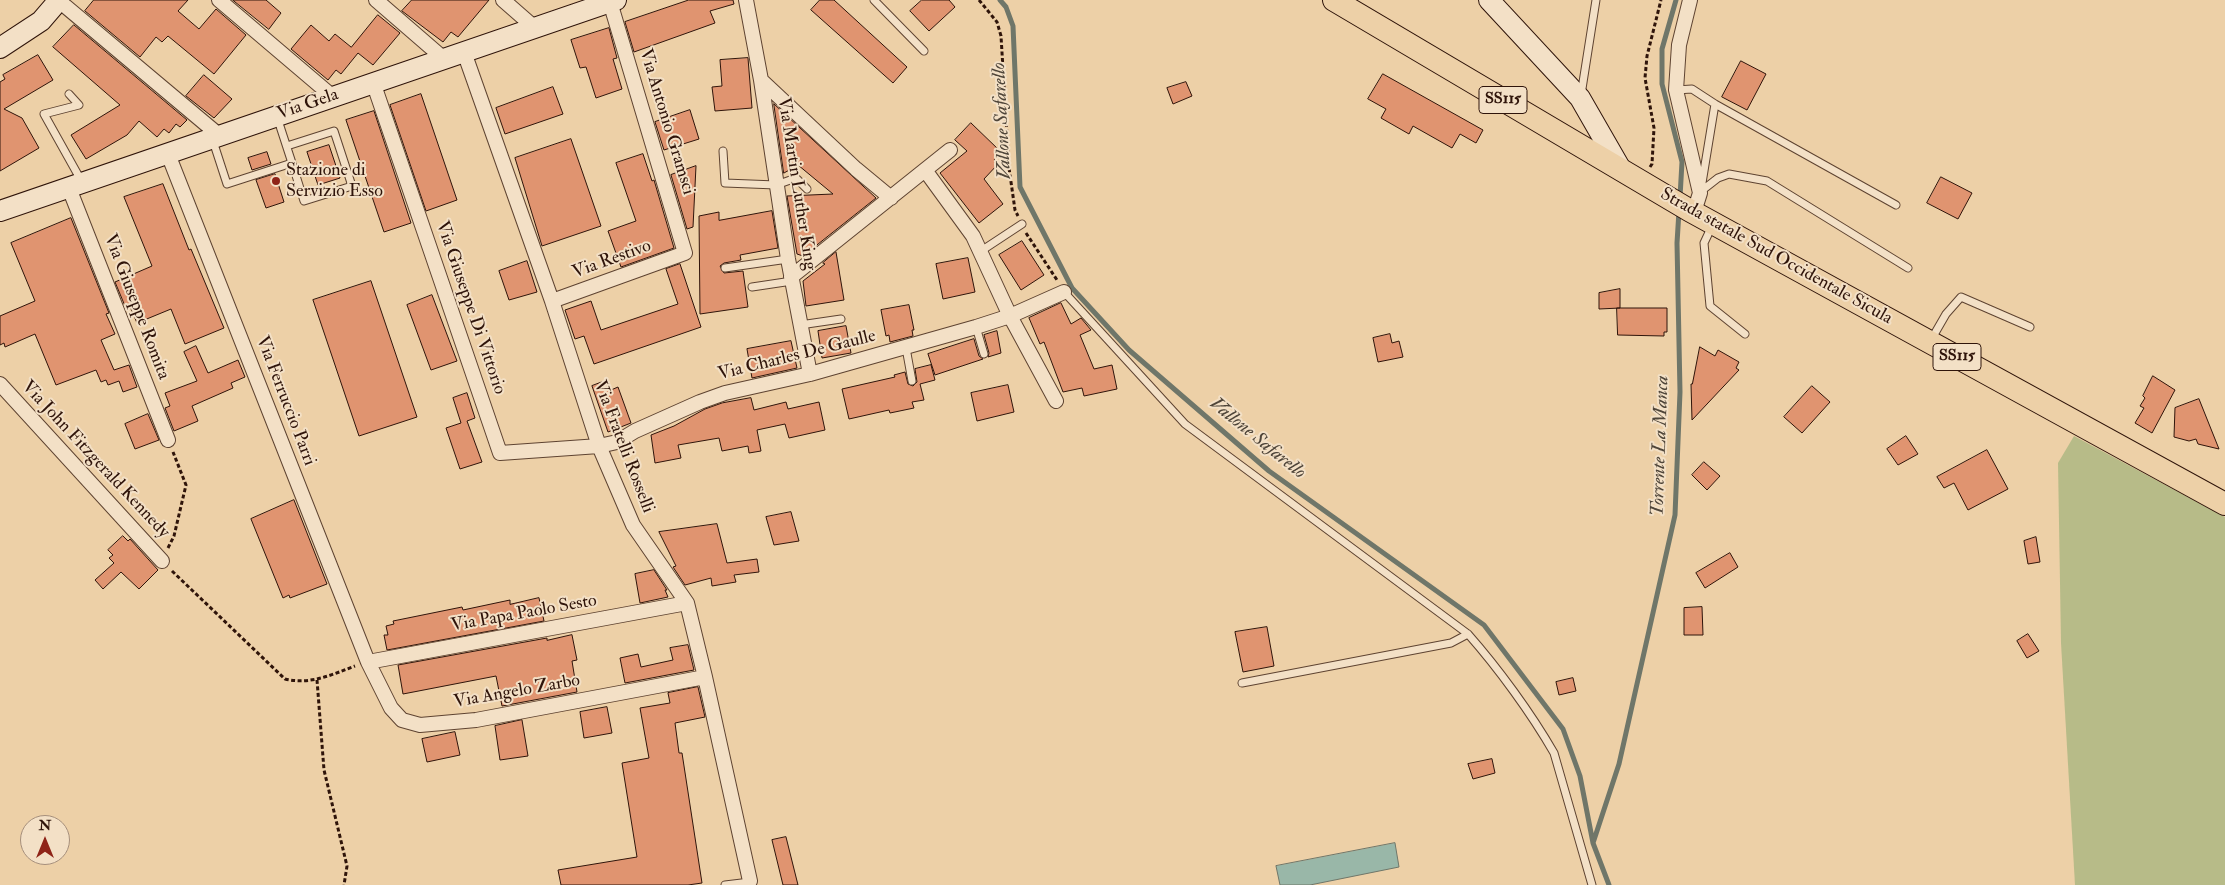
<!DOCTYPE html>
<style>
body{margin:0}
#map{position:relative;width:2225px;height:885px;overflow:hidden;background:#edd0a7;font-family:"IM FELL Double Pica",serif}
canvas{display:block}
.north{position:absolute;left:20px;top:815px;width:50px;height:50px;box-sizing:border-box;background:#f3e0c6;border:1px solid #a58e7b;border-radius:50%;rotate:0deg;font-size:14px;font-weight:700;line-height:20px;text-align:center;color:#2f140a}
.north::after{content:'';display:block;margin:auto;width:18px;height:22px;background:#8f2418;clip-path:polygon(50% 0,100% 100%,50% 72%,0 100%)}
</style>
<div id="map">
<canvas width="2225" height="885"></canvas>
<div class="north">N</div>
</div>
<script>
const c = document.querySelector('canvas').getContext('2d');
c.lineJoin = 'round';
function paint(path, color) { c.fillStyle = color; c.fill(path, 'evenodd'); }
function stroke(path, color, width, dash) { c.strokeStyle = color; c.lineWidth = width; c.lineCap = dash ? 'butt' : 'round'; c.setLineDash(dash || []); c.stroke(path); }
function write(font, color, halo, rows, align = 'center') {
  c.font = font + ' "IM FELL Double Pica",serif'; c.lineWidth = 4; c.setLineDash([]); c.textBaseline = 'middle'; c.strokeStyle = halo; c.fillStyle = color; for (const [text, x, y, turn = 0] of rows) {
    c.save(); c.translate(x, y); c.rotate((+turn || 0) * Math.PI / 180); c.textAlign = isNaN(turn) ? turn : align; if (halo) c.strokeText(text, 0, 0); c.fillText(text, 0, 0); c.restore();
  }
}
const green = new Path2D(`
 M2074,436l151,81v368h-150l-14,-242 -3,-180z`);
const water = new Path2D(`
 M1395,843l4,24 -89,18h-30l-4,-19z`);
const stream = new Path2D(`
 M1000,0l6,7 7,19 7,161 52,101 57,62 140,121 215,154 79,104 17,47 13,67
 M1676,0l-14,49v35l20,78 -2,35
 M1609,885l-16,-42 26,-79 56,-249 5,-123 -3,-149 2,-32`);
const building = new Path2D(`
 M94,0h94l-10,11 21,18 17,-20 30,26 -32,39 -46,-38 -6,6 -6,-5 -16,20 -55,-46z
 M233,0h33l15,13 -12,16z
 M412,0h77l-31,37 -7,-5 -8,10 -41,-31z
 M689,0h44l1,4 -24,7 5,12 -81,29 -9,-30z
 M820,0h14l73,67 -14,16 -82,-73z
 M922,0h27l6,7 -26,24 -19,-20z
 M378,15l22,18 -27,32 -15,-12 -17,21 -5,-4 -8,10 -37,-31 20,-24 18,16 6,-7 16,13z
 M74,25l113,95 -7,7 -4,-3 -7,9 -5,-4 -7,8 -18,-16 -12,14 -41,24 -15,-24 49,-30 -67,-58z
 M609,28l8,30 -4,1 9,30 -26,9 -10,-31 -6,1 -9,-28z
 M38,55l15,25 -49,29 18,9 17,30 -39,23v-89l5,-3 -2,-4z
 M748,58l4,50 -37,3 -3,-24 10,-1 -2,-26z
 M1741,61l25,13 -19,36 -25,-13z
 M1383,74l100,56 -7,13 -16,-9 -8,14 -39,-22 -4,8 -28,-16 5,-9 -18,-10z
 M204,75l28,24 -18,19 -28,-22z
 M1186,82l6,14 -19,8 -6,-16z
 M553,87l10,27 -58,20 -9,-26z
 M421,94l36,106 -31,11 -36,-106z
 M774,104l102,94 -73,58 -6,-2 -10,-58 46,-2 -35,-29 -14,8z
 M690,110l9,29 -35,11 -9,-28z
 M374,111l37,112 -27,9 -38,-112z
 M971,123l28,27 1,3 -6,7 4,4 -14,15 19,25 -24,19 -39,-50 27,-22 -12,-11z
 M571,139l30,87 -59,20 -27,-88z
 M329,145l11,33 -22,7 -11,-33z
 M267,152l4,12 -19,6 -4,-12z
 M643,154l9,27 2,-1 20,68 -53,19 -13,-36 28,-10 -20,-58z
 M696,166l-3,61 -6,2 -16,-54z
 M275,174l9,28 -18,6 -10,-28z
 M1941,177l31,16 -14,26 -31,-16z
 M163,184l26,66 2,-1 33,79 -39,16 -14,-35 -34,14 -8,-19 -4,2 -10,-24 37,-16 -28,-69z
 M772,211l6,37 -38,7 1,5 -17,3 -4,3 4,7 19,-2 5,36 -48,7 -1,-98 20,-4v8z
 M71,218l38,95 -3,1 9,20 -14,6 13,30 15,-5 8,22 -14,5 -4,-11 -11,4 -2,-5 -5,2 -5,-12 -40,15 -21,-51 -30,13 -1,-4 -4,2v-29l35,-15 -24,-58z
 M1022,241l22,34 -23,15 -22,-35z
 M836,252l8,48 -38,6 -3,-25 22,-17 -2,-1z
 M968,258l7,34 -32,7 -7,-35z
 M527,261l10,31 -28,8 -10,-29z
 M680,264l21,63 -107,37 -10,-28 -9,3 -10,-29 26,-9 10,29 77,-26 -12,-35z
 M371,281l46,136 -58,19 -46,-136z
 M1620,289v19l-21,1v-16z
 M432,295l25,66 -26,9 -24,-65z
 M1061,303l10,21 10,-6 10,12 -11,5 14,34 18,-4 5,24 -33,7 -2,-8 -19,4 -19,-50 -4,2 -11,-26z
 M909,305l5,25h-2l1,6 -23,6 -1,-7 -3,1 -5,-26z
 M1617,308h50v24h-3v4l-46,-1z
 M846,326l5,27 -29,5 -4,-27z
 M997,331l4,22 -13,4 1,-4 -5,-18z
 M1390,334l2,9 7,-2 4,16 -25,5 -5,-24z
 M974,339l5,17 4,3 -48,16 -7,-21z
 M791,341l6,27 -45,10 -5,-29z
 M196,346l12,27 30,-13 7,17 -14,6 2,5 -41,18 6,15 -24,10 -9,-23 5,-2 -5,-13 32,-12 -13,-29z
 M1700,347l15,9 3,-6 21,12 -3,6 3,2 -47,50 -1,-36h1z
 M931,365l4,15 -15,4 4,16 -12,2 2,6 -24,5 -1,-3 -40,9 -7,-30 53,-12 -1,-2 11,-3 3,12 5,2 4,-4 -2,-13z
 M2153,376l22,14 -23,43 -17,-10 9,-15 -4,-2 5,-8 -2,-2z
 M608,380l3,10 7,-3 13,36 -23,9 -16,-46z
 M1008,385l6,27 -37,9 -6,-28z
 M1812,386l18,16 -28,31 -18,-16z
 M467,393l8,25 -8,3 15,41 -22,7 -14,-41 15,-5 -8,-25z
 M751,398l3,12 32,-8 2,7 31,-7 6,28 -36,8 -4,-14 -28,6 4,21 -12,2 -1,-7 -26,5 -3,-13 -41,7 3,13 -26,5 -4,-28 23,-9 31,-17 17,-6z
 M2199,399l20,50 -21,-5 -2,-5 -7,2 -15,-4 1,-29z
 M148,414l11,26 -24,9 -10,-25z
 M1906,436l12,18 -20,11 -11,-16z
 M1987,450l21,39 -40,21 -14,-27 -10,5 -7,-11z
 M1704,462l16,14 -13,14 -15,-15z
 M294,500l33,84 -37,14 -1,-3 -6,3 -32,-79z
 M791,512l8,29 -25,4 -8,-28z
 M717,524l10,39 30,-4 2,13 -25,3 2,7 -24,4 -1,-8 -26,7 -12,-18 3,-1 -17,-34z
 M123,536l5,5 2,-2 28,31 -19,19 -18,-17 -18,17 -8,-9 19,-17 -5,-5 4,-3 -5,-5z
 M2036,537l4,25 -12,2 -4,-23z
 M1730,553l8,14 -33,21 -9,-15z
 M654,570l13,20h-2l3,7 -28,6 -5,-29z
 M539,598l5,23 -157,29 -3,-15h4l-2,-9 8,-2 -1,-3 69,-14 1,3 47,-10v4z
 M1702,607l1,28h-19v-27z
 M1267,627l7,39 -31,6 -8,-40z
 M2028,634l11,17 -12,7 -10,-17z
 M572,635l5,25 -5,1 5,31 -75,14 -6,-30 -93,18 -5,-29 149,-27v2z
 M688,645l6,25 -69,13 -5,-25 18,-4 3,13 32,-7 -3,-12z
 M1573,678l3,13 -17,4 -3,-13z
 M698,687l7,30 -30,6 4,30h3l20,130 -14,2h-127l-3,-15 79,-13 -15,-94 27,-5 -9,-50 30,-5 -2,-10z
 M607,707l5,26 -28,5 -4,-26z
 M522,720l6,36 -28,4 -5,-34z
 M455,732l5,23 -33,7 -5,-23z
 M1492,759l3,14 -22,6 -5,-15z
 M786,837l12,48h-15l-11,-45z`);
const path = new Path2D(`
 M979,0l18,22 4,14 8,132 6,42 3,6
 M1650,167l2,-3 2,-36 -9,-50 2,-22 14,-56
 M1026,233l31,47
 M168,548l6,-12 12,-51 -13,-33
 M172,571l113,108c25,6 46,-4 70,-13
 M317,680l7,90 23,96 -3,19`);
const service = new Path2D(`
 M874,0l50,51
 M1676,90l16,-1 23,15
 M69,94l10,11 -35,9 38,68
 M1581,95l15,-95
 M213,141l14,43 65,-21 -15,-46
 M287,146l47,-15 18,55 -48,15 -12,-38
 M723,151l2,32 51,2 20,-7 11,11
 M1702,183l13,-79 181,101
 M1700,192l18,-14 11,-4 38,7 141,87
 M1712,226l-8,17 6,63 35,28
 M981,251l41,-27
 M725,268l63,-9
 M752,287l40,-6
 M1064,292l121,132 283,210c30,34 63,79 86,119l38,132
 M800,325l41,-6
 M976,327l8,27
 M1931,340l15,-26 15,-17 69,30
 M906,348l6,33
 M1242,683l209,-40 17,-9
 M725,885l25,-3`);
const minor = new Path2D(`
 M58,0l162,136
 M219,0l113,96
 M376,0l67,58
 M503,0l32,28
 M746,0l15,80 27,179 22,115
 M1690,0l-11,45 -3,45 24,103 -6,19
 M464,52l88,249 47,145 34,79 54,78 18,74 45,204
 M761,80l95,89 35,29
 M373,82l127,371 99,-7 18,-4 18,-11 65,-29 25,-9 85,-19 166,-47 34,-11 54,-24
 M168,154l200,508 23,46 11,12 18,5 56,-5 229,-43
 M925,170l48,66 37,80 46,85
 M69,188l99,252
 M791,277l159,-127
 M552,301l133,-48 -75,-251
 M0,384l162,177
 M368,662l319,-59`);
const secondary = new Path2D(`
 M1489,0l91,98 42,73
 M0,48l41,-27 18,-21
 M0,211l616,-211`);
const primary = new Path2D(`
 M1334,0l355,210 536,294`);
const markers = [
 [276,181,5,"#8f2418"]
];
const shields = [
 [1503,100,48],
 [1957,357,48]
];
const shieldNames = [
 ["SS115",1503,100],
 ["SS115",1957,357]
];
const streetNames = [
 ["Via Gela",308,105,-19],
 ["Via Antonio Gramsci",666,122,73],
 ["Via Martin Luther King",796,184,81],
 ["Strada statale Sud Occidentale Sicula",1776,257,29],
 ["Via Restivo",612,260,-20],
 ["Via Giuseppe Romita",136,307,69],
 ["Via Giuseppe Di Vittorio",470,308,71],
 ["Via Charles De Gaulle",797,356,-14],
 ["Via Ferruccio Parri",285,401,69],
 ["Via Fratelli Rosselli",623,447,69],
 ["Via John Fitzgerald Kennedy",95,460,47],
 ["Via Papa Paolo Sesto",524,614,-10],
 ["Via Angelo Zarbo",517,692,-10]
];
const poiNames = [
 ["Stazione di",286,171],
 ["Servizio Esso",286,192]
];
const waterNames = [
 ["Vallone Safarello",1003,121,-93],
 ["Vallone Safarello",1257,439,39],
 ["Torrente La Manca",1661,446,-88]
];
paint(green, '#b7bb88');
paint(water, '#99b7a8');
stroke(water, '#6f7669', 1);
stroke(stream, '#6f7669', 5);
paint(building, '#e09470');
stroke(building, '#2f140a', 1);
stroke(service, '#5e4331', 9);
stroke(minor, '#5e4331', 16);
stroke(secondary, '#2f140a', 22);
stroke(primary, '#2f140a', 24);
stroke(path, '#2f140a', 3, [4, 2.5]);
stroke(service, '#f3e0c6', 7);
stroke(minor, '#f3e0c6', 14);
stroke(secondary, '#f3e0c6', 20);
stroke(primary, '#edd0a7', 22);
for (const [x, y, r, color] of markers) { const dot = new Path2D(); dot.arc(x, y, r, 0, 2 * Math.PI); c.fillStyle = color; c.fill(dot); stroke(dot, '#f3e0c6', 2); }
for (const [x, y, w] of shields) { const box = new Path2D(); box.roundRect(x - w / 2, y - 13.5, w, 27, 4); c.fillStyle = '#f3e0c6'; c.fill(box); stroke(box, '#2f140a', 1); }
write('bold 16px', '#2f140a', null, shieldNames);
write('18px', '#2f140a', '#f3e0c6', streetNames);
write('18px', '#2f140a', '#f3e0c6', poiNames, 'left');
write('italic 19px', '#4f4539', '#f3e0c6', waterNames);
</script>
